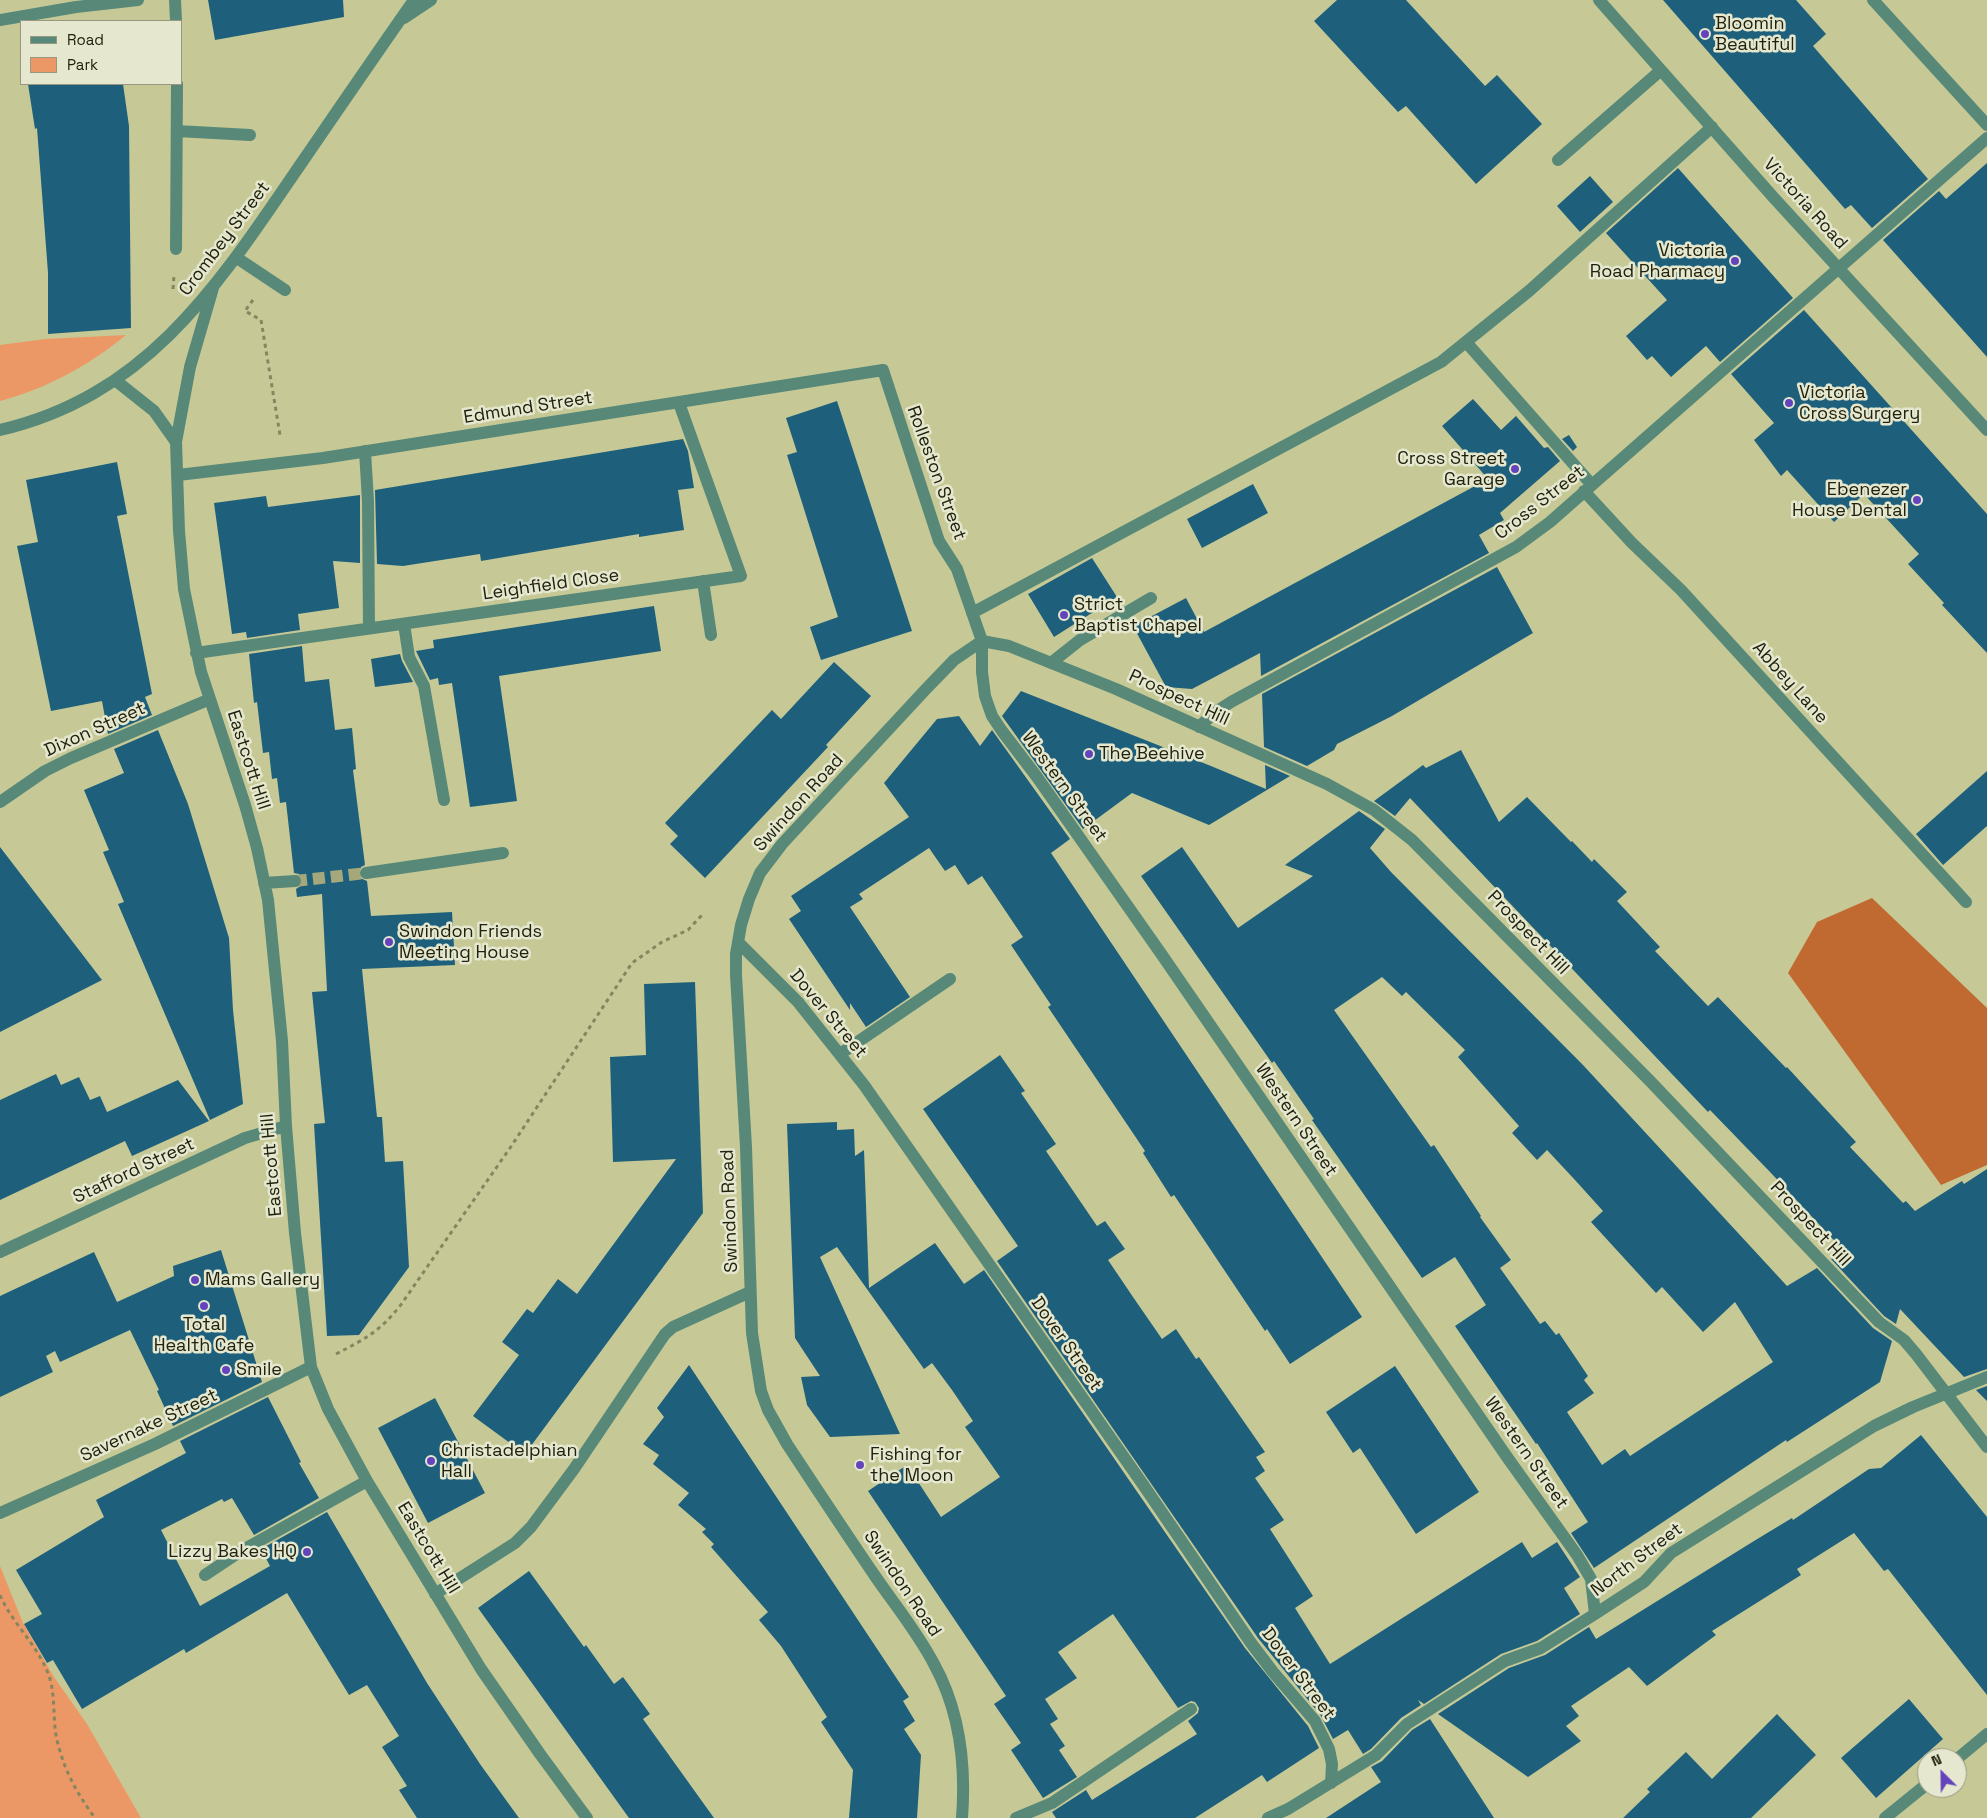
<!DOCTYPE html>
<style>
body{margin:0}
#map{position:relative;width:1987px;height:1818px;overflow:hidden;background:#c6c996;font-family:"Space Grotesk",sans-serif}
canvas{display:block}
.legend{position:absolute;left:20px;top:20px;width:162px;height:65px;box-sizing:border-box;background:#e5e7ce;border:1px solid #979881;margin:0;padding:6px 9px;list-style:none;font-size:15px;color:#21220e}
.legend li{display:flex;align-items:center;gap:10px;height:25px}
.legend b{width:25px;border:1px solid #979881}
.north{position:absolute;left:1917px;top:1748px;width:50px;height:50px;box-sizing:border-box;background:#e5e7ce;border:1px solid #979881;border-radius:50%;rotate:337deg;font-size:14px;font-weight:700;line-height:20px;text-align:center;color:#21220e}
.north::after{content:'';display:block;margin:auto;width:18px;height:22px;background:#6444bc;clip-path:polygon(50% 0,100% 100%,50% 72%,0 100%)}
</style>
<div id="map">
<canvas width="1987" height="1818"></canvas>
<ul class="legend">
<li><b style="height:6px;background:#588978"></b>Road</li>
<li><b style="height:14px;background:#ec9866"></b>Park</li>
</ul>
<div class="north">N</div>
</div>
<script>
const c = document.querySelector('canvas').getContext('2d');
c.lineJoin = 'round';
function paint(path, color) { c.fillStyle = color; c.fill(path, 'evenodd'); }
function stroke(path, color, width, dash) { c.strokeStyle = color; c.lineWidth = width; c.lineCap = dash ? 'butt' : 'round'; c.setLineDash(dash || []); c.stroke(path); }
function write(font, color, halo, rows, align = 'center') {
  c.font = font + ' "Space Grotesk",sans-serif'; c.lineWidth = 5; c.setLineDash([]); c.textBaseline = 'middle'; c.strokeStyle = halo; c.fillStyle = color; for (const [text, x, y, turn = 0] of rows) {
    c.save(); c.translate(x, y); c.rotate((+turn || 0) * Math.PI / 180); c.textAlign = isNaN(turn) ? turn : align; if (halo) c.strokeText(text, 0, 0); c.fillText(text, 0, 0); c.restore();
  }
}
const green = new Path2D(`
 M126,335c-38,31 -78,53 -126,66v-56l45,-6z
 M0,1566l23,57 31,54 33,47 54,94h-141z`);
const forest = new Path2D(`
 M1872,898l115,110v157l-46,20 -153,-212 29,-51z`);
const building = new Path2D(`
 M208,0h135l1,17 -129,23z
 M1337,0h69l79,86 12,-11 45,49 -66,60 -70,-78 -8,6 -84,-91z
 M1663,0h133l30,34 -13,12 115,133 -56,49 -21,-23 -6,4z
 M28,84h95l6,42 2,202 -83,6v-61l-11,-145 -2,1z
 M1987,163v194l-104,-117 56,-49 7,8z
 M1678,168l115,130 -73,64 -14,-16 -35,31 -19,-21 -5,4 -21,-24 41,-36 -61,-67z
 M1590,176l23,26 -33,30 -23,-26z
 M1804,310l183,204v139l-45,-48 2,-2 -36,-39 11,-10 -55,-60 -30,28 -47,-52 -6,6 -27,-36 20,-17 -43,-49z
 M1473,399l28,31 15,-14 28,32 4,-1 12,14 -60,52 4,7 -25,15 10,18 -228,123 -1,-23 -68,36 -26,-2 -33,-61 53,-28 18,34 284,-153 -46,-53z
 M837,401l75,230 -91,29 -11,-33 28,-10 -51,-162 10,-3 -11,-34z
 M1569,435l8,12 -4,4 -11,-12z
 M683,439l5,12 6,37 -16,2 6,40 -45,7v-3l-158,27 -1,-7 -77,12 -26,-2 -2,-74z
 M117,462l10,52 -10,2 35,178 -7,3 7,18 -44,19 -6,-33 -51,10 -34,-165 21,-4 -12,-62z
 M1253,484l15,29 -66,35 -15,-29z
 M360,495v68l-27,-2 6,47 -41,6 2,16 -53,8 -1,-6 -14,2 -18,-131 52,-7 2,11z
 M1092,558l25,39 -63,40 -26,-43z
 M1497,567l36,66 -141,83 -55,28 -3,6 -27,16 -43,-19 -2,-53z
 M654,606l7,45 -162,25 18,125 -47,6 -18,-124 -13,2 -1,-7 -8,2 -14,-29 18,-3 -1,-8z
 M302,646l3,36 24,-3 6,51 17,-2 4,41 -3,1 12,95 -4,2 -3,7 2,4 7,3 4,35 81,-4 3,53 -93,4 15,148h5l3,45 18,-1 6,106 -50,68 -32,1 -13,-212 11,-1 -13,-131 15,-1 -5,-97 -25,3 -1,-8 6,-4 1,-5 -4,-6 -5,-1 -8,-71 -6,1 -3,-25 -5,1 -3,-27 -6,1 -6,-51 -3,1 -5,-49z
 M400,654l2,7 11,21 -38,5 -4,-28z
 M834,662l37,34 -45,49 2,2 -123,131 -35,-34 8,-8 -13,-13 107,-113 9,9z
 M1021,691l190,75 55,23 -1,-24 25,11 -81,49 -77,-32 -49,36 -81,-113z
 M959,716l21,30 12,-16 78,109 -19,14 311,464 -72,47 -23,-35 -2,2 -91,-136 -3,2 -28,-44 2,-2 -97,-144 3,-2 -40,-60 12,-8 -41,-61 -14,9 -13,-20 -10,6 -16,-23 -70,46 4,5 -13,8 60,90 -44,30 -16,-24v7l-61,-91 12,-8 -10,-15 118,-79 -25,-34 53,-64z
 M158,730l30,74 41,134 4,72 10,94 -33,16 -92,-216 6,-2 -21,-50 6,-2 -25,-60 40,-17 -10,-24z
 M1461,750l38,72 28,-25 44,45 1,-1 20,21 2,-3 33,33 -10,9 43,46 -5,4 53,55 10,-9 68,71 1,-1 69,75 -6,5 53,56 3,-2 9,10 47,-30 2,3 23,-15v200l-23,8 -64,-68 -4,15 -12,-8 -53,-57 13,-8 -73,-78 -61,-63 -2,2 -298,-314 -15,18 -21,-15 49,-36 3,3z
 M1987,771v55l-44,39 -27,-31z
 M1359,811l26,18 -15,19 21,24 192,193 204,221 30,-18 56,60 19,13 -12,41 -93,60 -1,-2 -192,128 -23,-35 17,-11 -51,-79 -1,1 -81,-118 31,-21 -31,-48 -33,21 -110,-158 2,-1 -40,-58 -2,2 -131,-187 41,-29 56,81 75,-52 -28,-11zM1382,977l20,19 4,-4 59,58 -7,7 61,69 -7,7 25,27 10,-10 28,30 28,31 -12,11 65,71 6,-6 41,45 32,-30 38,60 -143,94 -5,-7 -23,16 -35,-53 27,-19 -10,-13 4,-4 -29,-43 -3,2 -11,-14 -5,3 -40,-56 11,-8 -31,-43 1,-1 -47,-71 -3,2 -97,-137z
 M0,847l102,133 -102,52z
 M695,982l8,231 -178,241 -52,-38 46,-61 -17,-13 25,-33 6,4 25,-34 19,15 99,-135 -63,3 -3,-105 36,-2 -2,-71z
 M1000,1055l25,36 -4,2 35,51 -10,7 51,75 8,-5 20,28 -17,11 25,37 29,42 14,-10 20,30 3,-2 66,95 -9,5 9,14 -10,7 29,42 -14,9 43,67 -18,12 35,56 192,-122 10,16 25,-16 23,35 -16,11 16,26 -43,27 -36,13 -77,50 -6,-4 3,5 -20,13 -30,31 -8,5 -15,-24 -15,9 -12,-23 -63,-78 -261,-377 21,-15 -95,-137z
 M56,1074l5,11 18,-8 11,23 10,-4 7,16 71,-32 31,41 -77,35 -7,-15 -125,59v-100z
 M837,1122v8l17,-1 1,27 9,-6 5,138 66,-45 29,41 20,-14 261,378 63,78 11,22 -52,34 -5,-7 -67,43h-139l-4,-6 34,-22 6,10 105,-66 -9,-13 10,-8 1,-5 -4,-6 -4,-1 -13,7 -65,-94 -55,38 19,26 -32,21 13,20 -8,5 15,22 -6,4 18,27 -34,21 -32,-48 10,-7 -27,-39 12,-8 -138,-205 39,-26 34,52 59,-40 -35,-50 8,-6 -21,-31 -20,-27 -8,6 -87,-122 -17,10 80,177 -70,3 -23,-32 -6,-28 19,-1 -25,-38 -8,-214z
 M221,1250l41,132 -89,44 -16,-35 2,-1 -29,-60 -70,32 -5,-11 -9,5 7,16 -53,25v-101l94,-44 23,50 57,-26 -1,-10z
 M689,1365l220,332 -6,4 12,20 -11,8 17,26 -4,63h-68l4,-48 -32,-48 6,-5 -46,-71 -22,-26 9,-8 -57,-65 3,-3 -12,-12 4,-3 -28,-24 11,-12 -36,-29 6,-9 -16,-11 21,-27 -7,-9z
 M1395,1366l84,126 -63,42 -56,-86 -7,5 -27,-41z
 M1987,1386v15l-11,-11z
 M268,1397l33,65 -2,1 20,35 -65,37 -22,-37 -8,4 -2,-3 -61,31 39,76 70,-40 -9,-17 66,-37 100,171 53,81 39,54h-102l-18,-28 8,-4 -25,-39 17,-11 -32,-51 -18,10 -62,-102 -101,60 -2,-4 -102,60 -29,-49 -6,3 -23,-39 18,-10 -26,-44 88,-53 -8,-17 90,-47 -6,-12z
 M435,1398l50,95 -57,30 -50,-95z
 M1921,1435l66,82v178l-99,-126 -4,2 -30,-38 -57,36 4,6 -89,56 4,4 -69,51 -18,-19 -58,39 8,10 -13,10 15,15 -53,36 -90,-63 71,-46 36,-13 44,-28 7,12 158,-98 38,-23 1,2 76,-51 12,-1z
 M529,1571l55,76 2,-2 28,39 9,-7 27,37 -7,5 71,99h-85l-151,-210z
 M1909,1699l34,40 -67,59 -35,-40z
 M1777,1714l39,41 -65,63h-128l27,-26 -3,-3 39,-37 26,27z
 M1430,1719l64,99h-168l55,-36 -10,-15 11,-6 30,-31z`);
const minorTunnel = new Path2D(`
 M295,881l71,-8`);
const path = new Path2D(`
 M173,289l1,-14
 M253,300l-8,11 16,9 19,115
 M336,1354c29,-15 43,-22 64,-48l110,-158 122,-185 30,-21 26,-12 14,-15
 M0,1595c13,30 40,52 50,84 6,21 2,44 8,65 7,28 20,51 37,74`);
const minor = new Path2D(`
 M175,0l1,21
 M1599,0l175,198 213,232
 M1873,0l114,125
 M404,18l27,-18
 M0,20l76,-13 62,-7
 M177,131l73,4
 M1558,160l102,-89
 M176,249l1,-165
 M237,258l48,32
 M213,288l-23,79 -14,75 3,89 5,58 17,83 44,133 12,43 11,52 14,141 4,85 9,107 16,134 17,42 39,72 114,188 59,85 47,64
 M1466,342l126,143
 M115,380l39,31 22,31
 M0,430c146,-34 217,-143 296,-259 39,-57 78,-114 118,-171
 M365,451l3,50 1,127
 M178,475l145,-17 560,-88 56,171 18,28 25,72v31l3,24 7,20 10,15 35,46 125,178 345,502 70,98 14,24 4,35
 M1584,491l48,52 49,47 285,312
 M703,581l8,54
 M972,613l469,-251 88,-71 183,-164
 M404,624l5,33 15,29 20,114
 M982,641l27,5 107,43 211,95 47,26 38,30 239,242 228,240 25,18 12,14 71,93
 M196,653l545,-77 -62,-173
 M1051,663l29,-23 71,-42
 M1199,727l15,-14 17,-11 285,-155 34,-25 42,-37 395,-347
 M0,802l45,-31 26,-13 139,-59
 M366,873l137,-20
 M264,883l31,-2
 M738,942l60,60 66,83 280,401 107,157 22,29 42,49 14,28 3,15 -1,19
 M840,1054l110,-75
 M0,1252l245,-114 41,-12
 M0,1513l155,-69 156,-77
 M205,1575l36,-24 126,-70
 M435,1594l80,-51 16,-16 43,-58 91,-135 8,-7 77,-35
 M1957,1759l30,-25
 M962,1818c4,-53 -2,-107 -28,-154 -16,-31 -39,-59 -59,-88 -30,-44 -59,-88 -88,-132l-19,-34 -7,-19 -9,-58 -6,-186 -10,-172v-21l5,-29 8,-26 11,-26 22,-29 144,-155 28,-29 28,-19
 M1016,1818l36,-15 139,-94
 M1268,1818l20,-9 88,-54 31,-31 98,-63 36,-13 54,-34 49,-32 27,-29 203,-127 39,-19 74,-30
 M1885,1818l42,-34`);
const markers = [
 [1705,34,5,"#6444bc"],
 [1735,261,5,"#6444bc"],
 [1789,403,5,"#6444bc"],
 [1515,469,5,"#6444bc"],
 [1917,500,5,"#6444bc"],
 [1064,615,5,"#6444bc"],
 [1089,754,5,"#6444bc"],
 [389,942,5,"#6444bc"],
 [195,1280,5,"#6444bc"],
 [204,1306,5,"#6444bc"],
 [226,1370,5,"#6444bc"],
 [431,1461,5,"#6444bc"],
 [860,1465,5,"#6444bc"],
 [307,1552,5,"#6444bc"]
];
const poiNames = [
 ["Bloomin",1715,24],
 ["Beautiful",1715,45],
 ["Victoria",1725,251,"right"],
 ["Road Pharmacy",1725,272,"right"],
 ["Victoria",1799,393],
 ["Cross Surgery",1799,414],
 ["Cross Street",1505,459,"right"],
 ["Garage",1505,480,"right"],
 ["Ebenezer",1907,490,"right"],
 ["House Dental",1907,511,"right"],
 ["Strict",1074,605],
 ["Baptist Chapel",1074,626],
 ["The Beehive",1099,754],
 ["Swindon Friends",399,932],
 ["Meeting House",399,953],
 ["Mams Gallery",205,1280],
 ["Total",204,1325,"center"],
 ["Health Cafe",204,1346,"center"],
 ["Smile",236,1370],
 ["Christadelphian",441,1451],
 ["Hall",441,1472],
 ["Fishing for",870,1455],
 ["the Moon",870,1476],
 ["Lizzy Bakes HQ",297,1552,"right"]
];
const streetNames = [
 ["Victoria Road",1805,204,48],
 ["Crombey Street",225,239,-53],
 ["Edmund Street",528,408,-9],
 ["Rolleston Street",936,473,70],
 ["Cross Street",1540,503,-38],
 ["Leighfield Close",551,585,-8],
 ["Abbey Lane",1790,683,48],
 ["Prospect Hill",1179,698,25],
 ["Dixon Street",95,730,-24],
 ["Eastcott Hill",248,760,72],
 ["Western Street",1064,787,54],
 ["Swindon Road",799,803,-48],
 ["Prospect Hill",1528,933,46],
 ["Dover Street",828,1014,50],
 ["Western Street",1296,1120,56],
 ["Eastcott Hill",272,1165,-95],
 ["Stafford Street",134,1171,-25],
 ["Swindon Road",730,1211,-92],
 ["Prospect Hill",1810,1224,47],
 ["Dover Street",1066,1344,55],
 ["Savernake Street",149,1426,-25],
 ["Western Street",1526,1453,55],
 ["Eastcott Hill",428,1548,59],
 ["North Street",1637,1560,-37],
 ["Swindon Road",902,1584,56],
 ["Dover Street",1298,1674,53]
];
paint(green, '#ec9866');
paint(forest, '#c06930');
paint(building, '#1e607c');
stroke(minorTunnel, '#a5a87b', 12, [12, 6]);
stroke(path, '#84865f', 3, [4, 4]);
stroke(minor, '#588978', 12);
for (const [x, y, r, color] of markers) { const dot = new Path2D(); dot.arc(x, y, r, 0, 2 * Math.PI); c.fillStyle = color; c.fill(dot); stroke(dot, '#e5e7ce', 2); }
write('18px', '#21220e', '#e5e7ce', poiNames, 'left');
write('18px', '#21220e', '#e5e7ce', streetNames);
</script>
